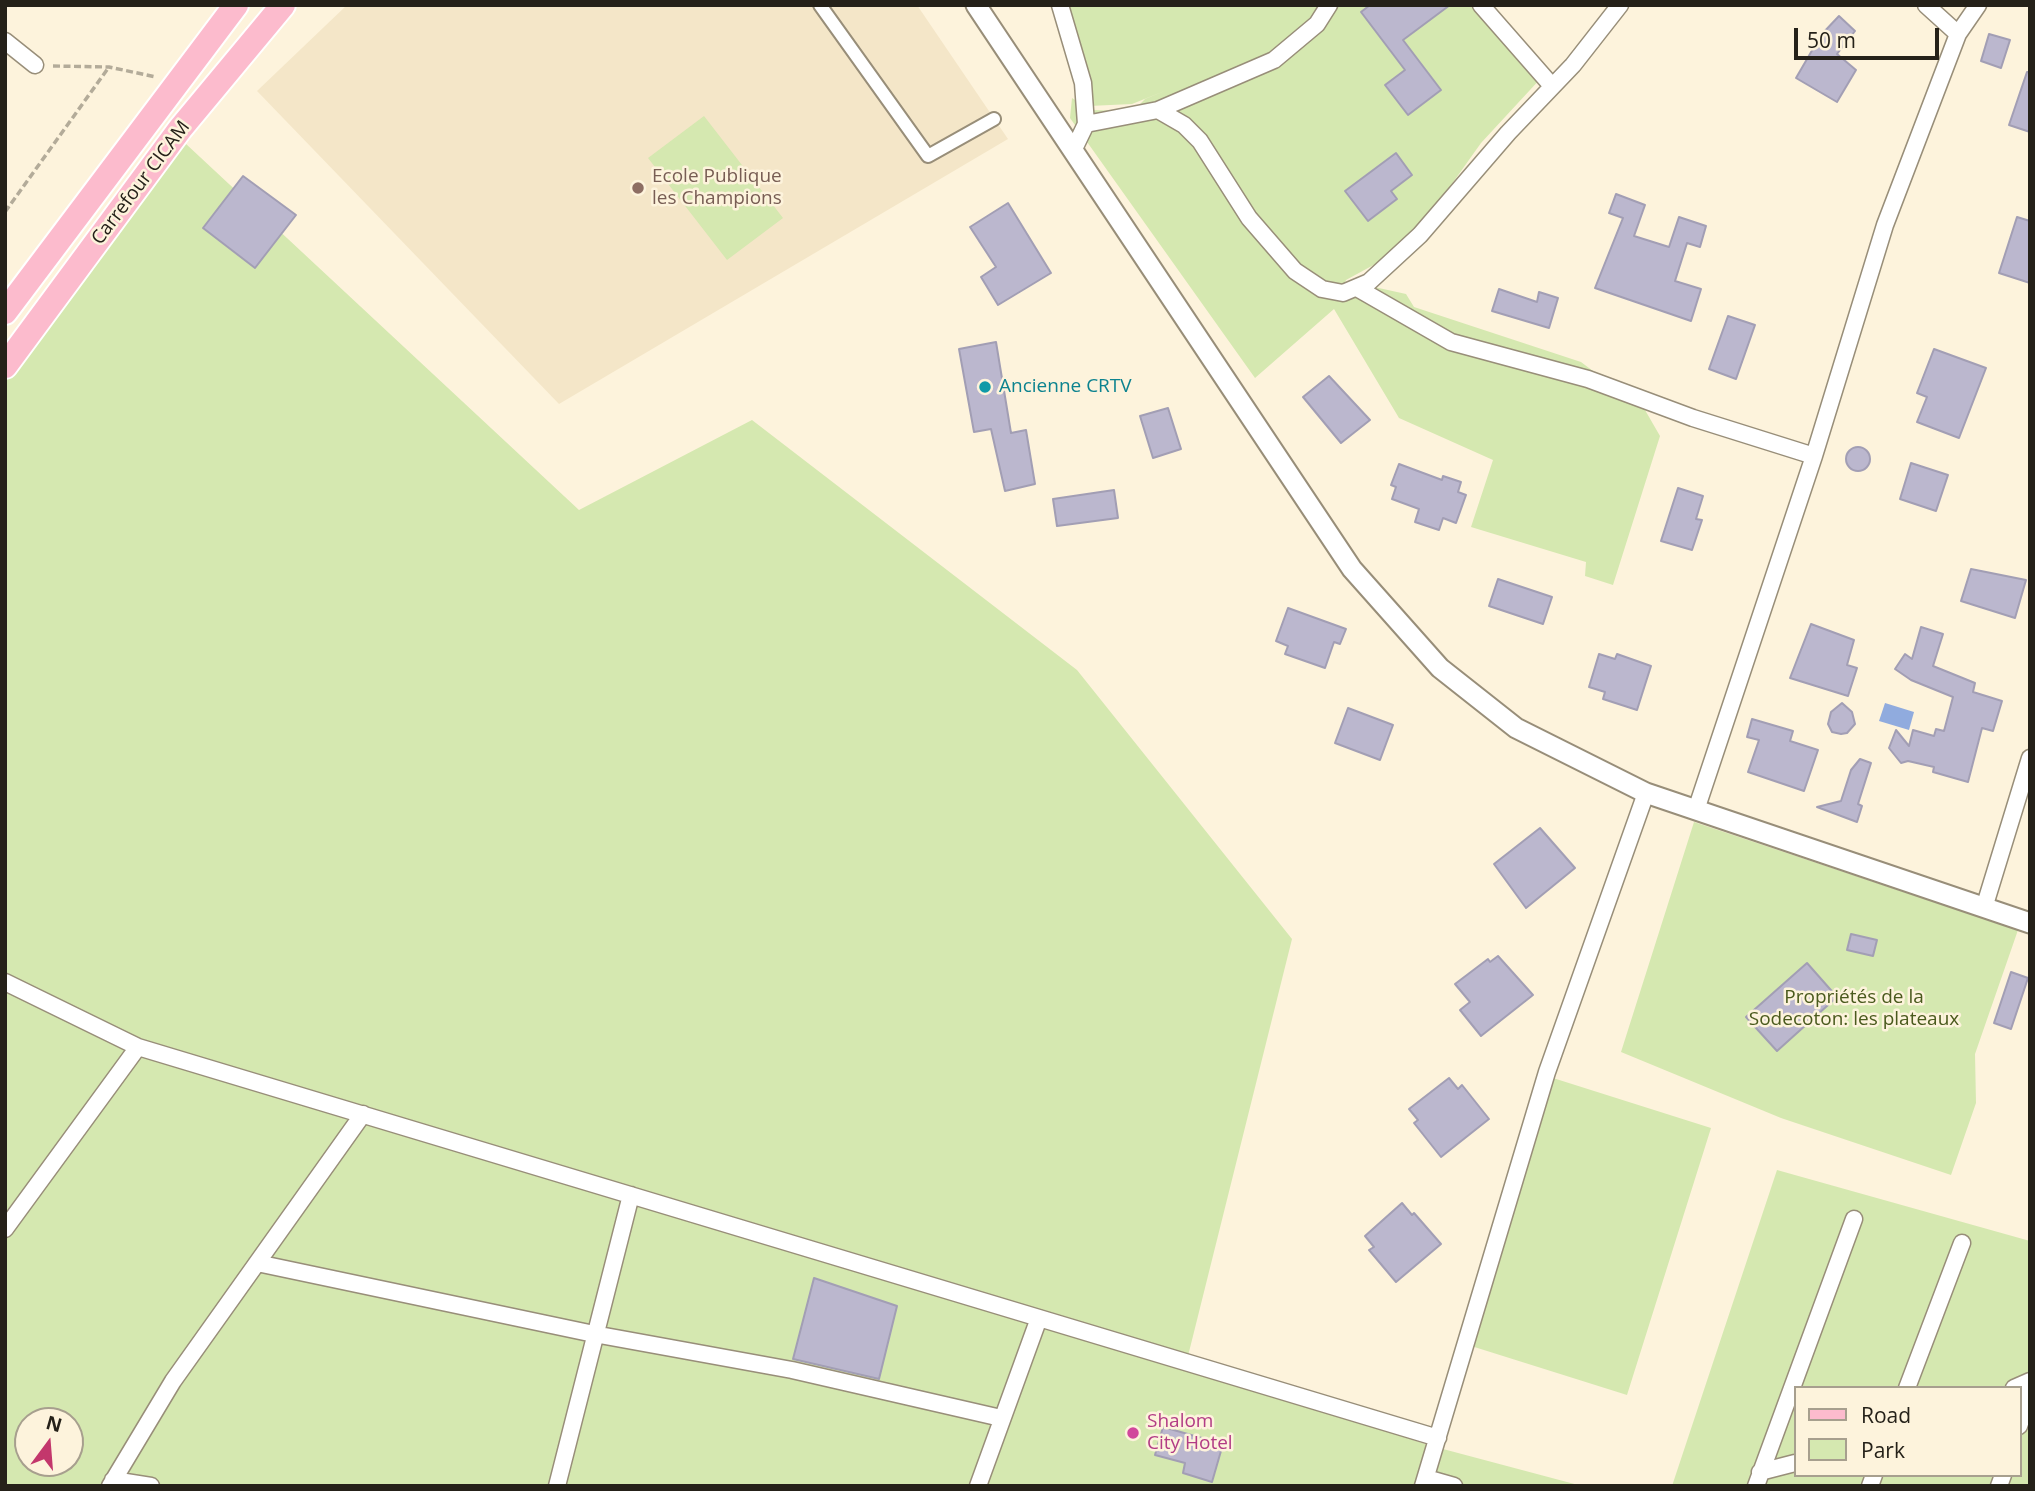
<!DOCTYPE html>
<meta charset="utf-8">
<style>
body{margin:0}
#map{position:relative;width:2035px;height:1491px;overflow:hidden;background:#fdf3dc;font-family:"Open Sans",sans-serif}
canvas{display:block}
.frame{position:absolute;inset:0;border:7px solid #252119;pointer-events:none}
.legend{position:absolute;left:1794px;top:1386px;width:228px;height:91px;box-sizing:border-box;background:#fdf3dc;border:2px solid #a79f8e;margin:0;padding:9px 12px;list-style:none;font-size:21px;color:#252119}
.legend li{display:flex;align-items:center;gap:14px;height:35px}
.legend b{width:35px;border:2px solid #a79f8e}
.north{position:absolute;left:14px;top:1407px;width:70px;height:70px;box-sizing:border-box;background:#fdf3dc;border:2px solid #a79f8e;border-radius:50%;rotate:16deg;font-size:19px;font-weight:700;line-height:28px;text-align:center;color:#252119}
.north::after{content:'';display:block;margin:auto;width:24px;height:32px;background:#c3376c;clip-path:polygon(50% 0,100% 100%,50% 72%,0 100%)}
.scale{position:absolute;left:1794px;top:28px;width:145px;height:32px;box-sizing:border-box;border:4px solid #252119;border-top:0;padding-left:9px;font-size:21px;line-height:24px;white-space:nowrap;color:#252119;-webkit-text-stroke:5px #fdf3dc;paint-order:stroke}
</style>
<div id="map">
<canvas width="2035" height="1491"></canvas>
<div class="frame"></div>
<ul class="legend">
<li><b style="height:9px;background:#fcbbcd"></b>Road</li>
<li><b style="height:19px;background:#d5e8b0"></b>Park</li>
</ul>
<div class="north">N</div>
<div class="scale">50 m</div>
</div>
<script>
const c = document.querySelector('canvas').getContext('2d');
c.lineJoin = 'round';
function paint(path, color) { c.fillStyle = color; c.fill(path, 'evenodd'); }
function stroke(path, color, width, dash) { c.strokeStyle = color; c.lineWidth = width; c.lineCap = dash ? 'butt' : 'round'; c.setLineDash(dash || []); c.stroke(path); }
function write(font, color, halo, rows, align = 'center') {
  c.font = font + ' "Open Sans",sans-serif'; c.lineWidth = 5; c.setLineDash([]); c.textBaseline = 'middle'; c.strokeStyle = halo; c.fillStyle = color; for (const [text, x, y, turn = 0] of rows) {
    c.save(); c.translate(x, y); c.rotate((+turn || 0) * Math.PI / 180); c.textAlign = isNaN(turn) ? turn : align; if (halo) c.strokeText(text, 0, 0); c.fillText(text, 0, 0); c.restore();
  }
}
const built = new Path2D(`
 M347,5h570l91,134 -449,265 -302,-313z`);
const green = new Path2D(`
 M1062,5h419l61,72 -61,66 -52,73 -50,46 -33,18 -3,7 4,-6 59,13 8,13 167,55 64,48 15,26 -47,149 -28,-9 1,-14 -115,-35 22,-67 -94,-42 -65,-109 -79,69 -185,-260 2,-20 18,12 43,1 12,-12 22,-9 -35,14 -43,2 -9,-16z
 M704,116l79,102 -56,42 -79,-102z
 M171,130l408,380 173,-90 325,250 215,269 -106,425 242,81 154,41h-1577v-1133zM28,1421h42v42h-42z
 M1694,822l324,108 -43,124 1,49 -25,72 -170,-57 -160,-66z
 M1553,1078l158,50 -84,267 -159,-50z
 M1777,1170l253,71v245h-358zM1795,1388h224v87h-224z`);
const water = new Path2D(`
 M1885,703l29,9 -5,18 -30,-9z`);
const building = new Path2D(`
 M1370,5h80l-47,35 38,50 -33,25 -23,-30 20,-15 -44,-58z
 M1839,16l16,15 -18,23 19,16 -19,32 -41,-24 25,-43z
 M1989,34l21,6 -9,28 -20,-7z
 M2027,72h3v60l-21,-7z
 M1396,153l16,22 -21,16 6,8 -29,22 -23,-30z
 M243,176l53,39 -41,53 -52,-40z
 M1616,194l29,11 -11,31 35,11 10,-30 27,9 -6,21 -13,-4 -12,38 26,8 -10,32 -96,-33 28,-70 -14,-5z
 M1008,203l43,70 -53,32 -17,-28 15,-10 -26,-40z
 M2017,217l13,4v62l-31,-10z
 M1499,289l38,13 2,-10 19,6 -9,30 -57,-17z
 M1728,316l27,9 -19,54 -27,-10z
 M996,342l15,91 15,-3 9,54 -30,7 -14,-62 -17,3 -15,-83z
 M1934,349l52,19 -27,70 -42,-16 10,-25 -10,-4z
 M1329,376l41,44 -29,23 -38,-46z
 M1168,408l13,41 -28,9 -13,-42z
 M1846 459a12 12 0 1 1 24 0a12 12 0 1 1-24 0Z
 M1911,463l37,12 -12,36 -36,-12z
 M1399,464l43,16 1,-4 18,6 -3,10 8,3 -10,28 -13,-5 -4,12 -24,-8 4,-13 -27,-10 4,-12 -5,-2z
 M1678,488l25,8 -7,23 6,1 -10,30 -31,-9z
 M1114,490l4,28 -61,8 -4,-27z
 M1971,569l55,11 -11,38 -54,-17z
 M1498,579l54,18 -9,27 -54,-18z
 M1288,608l58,21 -6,15 -6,-2 -9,26 -40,-14 3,-8 -12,-5z
 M1811,624l43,16 -7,25 10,3 -9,28 -58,-18z
 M1921,627l22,7 -10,32 42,17 -2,9 29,9 -9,30 -11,-3 -14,54 -35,-10 1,-5 -26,-6 -7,2 -12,-15 7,-18 13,16 4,-16 21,6 2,-7 8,2 9,-34 -42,-17 -16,-11 10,-15 7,5z
 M1599,654l16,5 2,-5 34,12 -14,44 -34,-11 2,-7 -16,-5z
 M1842,703l10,9 3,12 -8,9 -6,1 -9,-2 -4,-8 3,-12z
 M1348,708l45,17 -13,35 -45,-17z
 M1752,719l41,12 -3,10 28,9 -14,41 -56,-19 11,-32 -12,-3z
 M1860,759l11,4 -13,41 4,2 -5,16 -40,-15 24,-6 10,-31z
 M1540,828l35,40 -49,40 -32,-44z
 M1851,934l26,6 -4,16 -26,-6z
 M1498,956l35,39 -52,41 -21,-26 10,-8 -15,-18 33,-25 2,3z
 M1807,963l30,34 -60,54 -31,-34z
 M2011,972l17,6 -17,51 -17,-6z
 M1449,1078l9,11 4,-4 27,34 -48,38 -27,-34 4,-3 -9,-11z
 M1402,1203l10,12 2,-2 27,31 -45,38 -27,-32 5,-3 -9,-11z
 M814,1278l83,28 -18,73 -86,-20z
 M1163,1427l60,17 -11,38 -29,-9 2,-10 -30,-8z`);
const path = new Path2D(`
 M53,66l56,1 47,10
 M5,212l104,-145`);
const pedestrian = new Path2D(`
 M820,5l108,151 66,-37`);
const minor = new Path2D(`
 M1060,5l23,78 3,41 -12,25
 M1481,5l71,81
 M1926,5l32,29
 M5,41l30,24
 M1158,110l116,-50 43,-36 12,-19
 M1086,124l72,-14 26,15 16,16 49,77 46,53 27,18 21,4 26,-11 51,-47 88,-102 65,-68 47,-60
 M1357,288l94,54 137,37 105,39 121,38
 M1696,810l118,-354 71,-231 73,-191 20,-29
 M1984,908l46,-150
 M5,982l133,65 1300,391
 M5,1229l133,-182
 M257,1263l337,71 198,36 209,48
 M1907,1388l55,-145
 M2014,1388l16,-7
 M2019,1426l11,-31
 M1760,1472l35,-9
 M1426,1478l28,8
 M113,1480l38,6
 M110,1486l63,-105 190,-267
 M557,1486l74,-291
 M978,1486l61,-168
 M1423,1486l124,-414 99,-279
 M1756,1486l98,-267
 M1870,1486l4,-11
 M1999,1486l4,-11`);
const tertiary = new Path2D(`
 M976,5l376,564 88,99 76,60 130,65 384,130`);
const primary = new Path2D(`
 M5,312l231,-307
 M5,366l175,-237 103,-124`);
const markers = [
 [638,188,7,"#8d6e63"],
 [985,387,7,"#0f9aa8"],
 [1133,1433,7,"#d1479c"]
];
const educationNames = [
 ["Ecole Publique",652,177],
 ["les Champions",652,199]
];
const streetNames = [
 ["Carrefour CICAM",141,183,-53]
];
const cultureNames = [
 ["Ancienne CRTV",999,387]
];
const parkNames = [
 ["Propriétés de la",1854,998],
 ["Sodecoton: les plateaux",1854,1020]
];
const hotelNames = [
 ["Shalom",1147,1422],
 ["City Hotel",1147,1444]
];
paint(built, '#f4e6c8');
paint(green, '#d5e8b0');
paint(water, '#90abde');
paint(building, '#bbb7ce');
stroke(building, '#a29eb4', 2);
stroke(pedestrian, '#988e79', 16);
stroke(minor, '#988e79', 19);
stroke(tertiary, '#988e79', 23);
stroke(primary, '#fff', 28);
stroke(path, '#b3ab99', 3.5, [7, 3.5]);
stroke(pedestrian, '#fff', 12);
stroke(minor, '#fff', 16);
stroke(tertiary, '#fff', 19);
stroke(primary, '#fcbbcd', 24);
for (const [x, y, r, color] of markers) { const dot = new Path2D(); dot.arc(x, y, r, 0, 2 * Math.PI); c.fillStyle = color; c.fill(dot); stroke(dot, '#fdf3dc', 2.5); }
write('19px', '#785e54', '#fdf3dc', educationNames, 'left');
write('19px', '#252119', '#fdf3dc', streetNames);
write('19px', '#0d838f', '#fdf3dc', cultureNames, 'left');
write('19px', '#4a5a1d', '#fdf3dc', parkNames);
write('19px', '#b23c85', '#fdf3dc', hotelNames, 'left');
</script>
